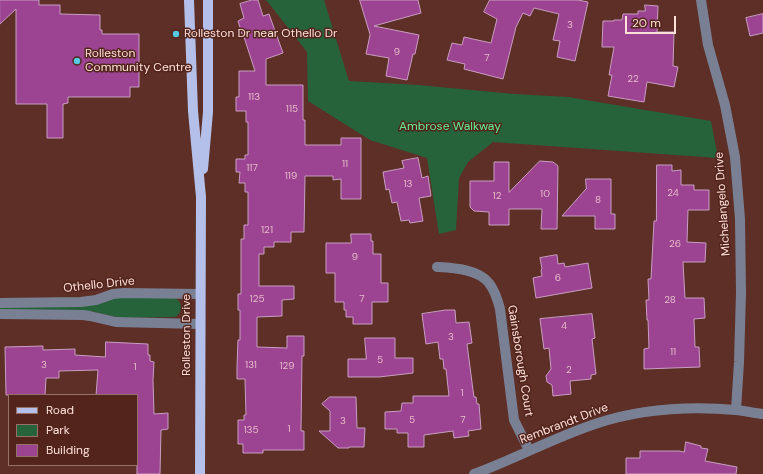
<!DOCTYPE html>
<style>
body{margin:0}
#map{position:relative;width:763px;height:474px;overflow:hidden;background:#5d2f26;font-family:"DM Sans",sans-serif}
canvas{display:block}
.legend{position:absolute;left:8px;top:394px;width:130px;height:72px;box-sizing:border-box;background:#52241c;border:1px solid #977068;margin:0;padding:5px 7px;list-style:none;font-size:12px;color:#ffe1da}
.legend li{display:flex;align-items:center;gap:8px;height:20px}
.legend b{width:20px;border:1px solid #977068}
.scale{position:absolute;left:625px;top:16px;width:51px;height:18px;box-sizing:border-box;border:2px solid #ffe1da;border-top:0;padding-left:5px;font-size:12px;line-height:14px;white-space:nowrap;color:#ffe1da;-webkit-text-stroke:3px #52241c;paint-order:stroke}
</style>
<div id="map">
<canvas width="763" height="474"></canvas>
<ul class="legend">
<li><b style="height:5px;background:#b4c0e9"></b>Road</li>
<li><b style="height:11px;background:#26633b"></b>Park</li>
<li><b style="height:11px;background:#9c4492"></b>Building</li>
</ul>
<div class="scale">20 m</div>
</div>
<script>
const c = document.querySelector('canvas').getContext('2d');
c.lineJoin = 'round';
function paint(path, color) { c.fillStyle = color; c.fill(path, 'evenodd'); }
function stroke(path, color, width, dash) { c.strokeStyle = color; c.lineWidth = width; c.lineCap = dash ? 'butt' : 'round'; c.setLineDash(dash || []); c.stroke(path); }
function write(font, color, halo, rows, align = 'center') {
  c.font = font + ' "DM Sans",sans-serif'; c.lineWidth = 3; c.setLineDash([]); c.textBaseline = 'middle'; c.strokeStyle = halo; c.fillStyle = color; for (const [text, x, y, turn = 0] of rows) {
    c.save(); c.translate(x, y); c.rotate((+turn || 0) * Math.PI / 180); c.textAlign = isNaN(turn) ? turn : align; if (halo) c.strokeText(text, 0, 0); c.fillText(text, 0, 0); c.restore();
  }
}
const green = new Path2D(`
 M265,0h59l25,81 69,4 96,9 54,3 143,24 7,37 -225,-16 -25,20 -9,16 -3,52 -17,4 -12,-76 -57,-18 -62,-39 -1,-49 -40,-51z
 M111,298h64c8,4 8,15 0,19l-55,1 -29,-7h-91v-5z`);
const building = new Path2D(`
 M0,0h39v5h21v9l40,1v15h2v4h37v53h-9v10h-62v6l-5,1v34h-16v-34h-31v-95l-16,15z
 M252,0h6l5,16 6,-2 14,39 -17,6v26h37v35h2v25h36v-7h20v61h-20v-20l-8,1v-4h-28l-1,56h-13v10h-17v5h-10v7h-5v32h35v13l-12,1v16l-25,1v30l30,1v-12h17v20h-2l-1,75h3v19h-41v3h-20v-9h-5v-24h6v-5h2l-1,-36h-8v-12l1,-27h2v-30h-2v-16h3v-55h3v-14h4v-33h-3v-9h-6l1,-11h-4v-13h9v-4h3v-33h-2v-11h-10v-14h3v-26h16l-12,-37h-1l-4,-13 6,-3 -4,-14z
 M360,0h58l3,13 -47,13 45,9 -4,19h-2l-6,26 -21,-4 3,-18 -23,-4 4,-19z
 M490,0h88l10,2 -13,59 -18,-4 3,-16 -7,-1 6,-26 -25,-6 -4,8 -7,-3 -7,14 -13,52 -39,-10 1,-5 -18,-4 5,-17 10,2 2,-8 27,6 6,-24 -13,-7z
 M645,5l13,1 -1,26h17l-1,34 5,1 -4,20 -27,-5 -3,20 -36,-6 4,-21h-3l5,-28h-12l1,-26h11v-1h8l1,-6h15v-3h7z
 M763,14v19l-13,3 -4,-18z
 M418,158l4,20 6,-2 3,20 -12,2 4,23 -13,2 -1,-3 -8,1 -4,-19 -5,1 -3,-14 -3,1 -3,-18 21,-4 -2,-7z
 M540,161l13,1 5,4 -1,63h-16l1,-20h-33v16h-20v-13l-15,-1 -4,-4v-26h24v-19h15v30z
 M657,165h15v6l9,-1v15h13v5h15v20h-21l-1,32 19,1 -1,19h-22l2,36h19l1,20 -11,1 1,28h4l1,20 -56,2v-20l5,-1 -1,-28h-1l-1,-20h3l-1,-21h3l3,-58h2z
 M586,179h25v35h4v15h-20v-13h-33l24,-27z
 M351,234h20v7h2v13h8v29h7v19h-16v22h-19v-7h-7v-7h-2v-8h-9v-29h-9v-30h25z
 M557,255l1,9 6,-1 1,4 23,-4 4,25 -56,10 -3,-20 9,-2 -1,-6 1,-1 -2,-11z
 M446,310h9l1,13 13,-1 3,21 -5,1 6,46 1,7h2l1,7h2l2,25 -13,2 1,5 -15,2 -1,-7 -29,4v12h-16v-14h-11v-4h-12v-17l16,-1 1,-8h11v-7h36l-3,-27h-2l-1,-10h-3l-2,-17 -12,2 -4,-30z
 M592,314l3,24 -3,1 4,35 -5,1v4l-21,2 1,13 -18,2 -1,-11 -5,-3 -1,-6 5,-7 -2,-21 -5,1 -4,-30z
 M365,338h30v20h18v15l-34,4h-31v-18h18z
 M106,342l42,2v11h2v6l4,1 -1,18 1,34 14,-1v16l-7,1 -1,44h-23v-79h-41l2,-25 -39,1v7h-13l-1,17h-39l-1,-48 38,-1v4l32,-1v6l30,2z
 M330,397h26l1,31h8l-1,19h-15v1h-11l-19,-17h11v-20l-8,-7z
 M686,442l15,4v2l7,1 -3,12 32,6 -1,7h-110v-16h14v-7h39l5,1z`);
const minor = new Path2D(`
 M701,0l7,45 17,60 10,52 5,62 1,74 -2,69 -3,48
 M437,267c17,1 41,2 52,16 6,8 9,18 11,26l14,111 15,30
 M0,303l81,-1 15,-2 17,-6 11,-1 76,1
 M0,314l83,1 7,1 26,6 84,2
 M474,474c41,-15 79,-36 121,-50 45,-15 94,-18 141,-14 9,1 18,3 27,4`);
const major = new Path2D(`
 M189,0l4,111 8,86 -1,277
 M203,169l5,-57v-112`);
const markers = [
 [176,34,4,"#55cae0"],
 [77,61,4,"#55cae0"]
];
const numberNames = [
 ["3",570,25],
 ["9",397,52],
 ["7",487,58],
 ["22",633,79],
 ["113",254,97],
 ["115",292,109],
 ["11",345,164],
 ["117",252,168],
 ["119",291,176],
 ["13",408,184],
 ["24",673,193],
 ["10",545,194],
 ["12",497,196],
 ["8",598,200],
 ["121",267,230],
 ["26",675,244],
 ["9",355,257],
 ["6",558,278],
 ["125",257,299],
 ["7",362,299],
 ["28",670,300],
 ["4",564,326],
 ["3",451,337],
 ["11",673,352],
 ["5",380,360],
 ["3",44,365],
 ["131",251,365],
 ["129",287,366],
 ["1",135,367],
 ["2",569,370],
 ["1",462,393],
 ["5",412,420],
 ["7",463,420],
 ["3",343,421],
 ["1",289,429],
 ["135",251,430]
];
const poiNames = [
 ["Rolleston Dr near Othello Dr",184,34],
 ["Rolleston",85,54],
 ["Community Centre",85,68]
];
const parkNames = [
 ["Ambrose Walkway",450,127]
];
const streetNames = [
 ["Michelangelo Drive",723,204,-94],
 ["Othello Drive",99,285,-6],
 ["Rolleston Drive",187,335,-90],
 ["Gainsborough Court",520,361,81],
 ["Rembrandt Drive",564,424,-21]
];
paint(green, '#26633b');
paint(building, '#9c4492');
stroke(building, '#c99ec2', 1);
stroke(minor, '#7a8094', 10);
stroke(major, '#b4c0e9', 10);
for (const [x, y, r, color] of markers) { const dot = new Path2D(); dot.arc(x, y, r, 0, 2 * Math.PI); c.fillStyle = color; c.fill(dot); stroke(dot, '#52241c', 1.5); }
write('10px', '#e6bac8', null, numberNames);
write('12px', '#ffe1da', '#52241c', poiNames, 'left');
write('12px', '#5ff294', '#52241c', parkNames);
write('12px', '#ffe1da', '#52241c', streetNames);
</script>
